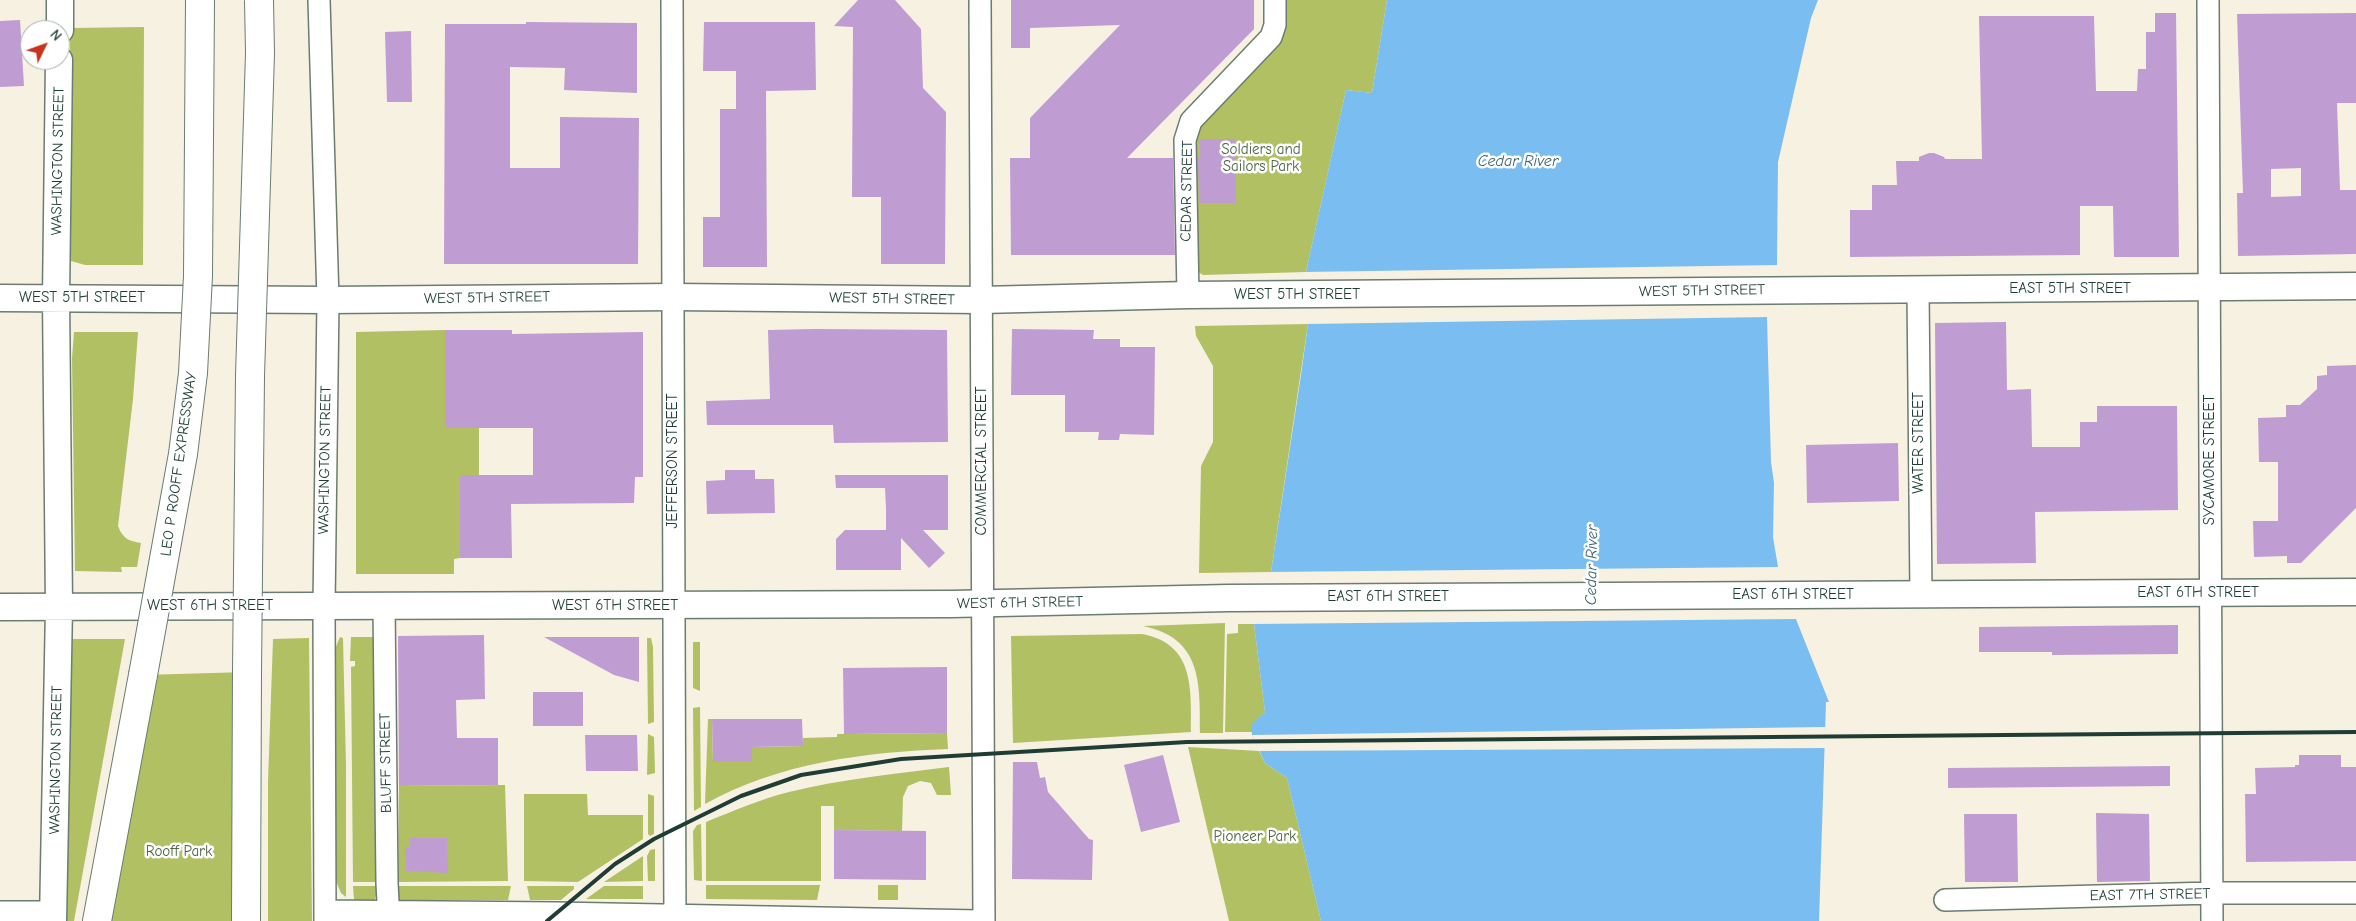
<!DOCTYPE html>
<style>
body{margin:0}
#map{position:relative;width:2356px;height:921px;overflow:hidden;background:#f7f1e2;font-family:"Comic Neue",sans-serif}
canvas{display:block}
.north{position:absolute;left:20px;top:20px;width:50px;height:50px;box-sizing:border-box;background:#fff;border:1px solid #a5b1ae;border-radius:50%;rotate:48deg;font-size:14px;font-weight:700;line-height:20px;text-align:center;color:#1f3d34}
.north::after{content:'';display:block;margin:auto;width:18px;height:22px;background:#c8321e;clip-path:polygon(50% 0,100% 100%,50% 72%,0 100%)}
</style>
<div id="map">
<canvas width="2356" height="921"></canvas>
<div class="north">N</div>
</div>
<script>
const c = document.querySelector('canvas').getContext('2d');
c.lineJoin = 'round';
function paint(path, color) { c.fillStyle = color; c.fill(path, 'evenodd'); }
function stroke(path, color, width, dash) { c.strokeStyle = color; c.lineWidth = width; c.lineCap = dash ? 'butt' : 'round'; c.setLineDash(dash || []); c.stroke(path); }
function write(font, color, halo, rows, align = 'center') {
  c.font = font + ' "Comic Neue",sans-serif'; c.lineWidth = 5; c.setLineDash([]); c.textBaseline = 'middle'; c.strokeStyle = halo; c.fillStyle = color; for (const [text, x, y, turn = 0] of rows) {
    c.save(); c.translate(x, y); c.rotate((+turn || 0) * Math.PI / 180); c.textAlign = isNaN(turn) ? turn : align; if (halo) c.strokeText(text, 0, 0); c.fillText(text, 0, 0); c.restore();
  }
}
const green = new Path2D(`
 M1286,0h101l-15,93 -26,-3 -40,182 -103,3 -6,-4 -3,-127 2,-12 87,-102z
 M144,27l-1,238h-58l-14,-4 -1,-226 2,-7z
 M1308,324l-37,248 -72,1 2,-107 12,-24v-76l-17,-30 -1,-10z
 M445,330v98h34v47l-19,1v82l-6,1v15h-98v-242z
 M74,332h64l-5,67 -15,127c5,13 11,15 23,17l-4,24h-16l1,5 -47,-1 -3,-213z
 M1225,623l-2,110h-23c0,-50 2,-95 -57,-107z
 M1238,624h16l11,88 -13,13v7h-27l2,-98 11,-1z
 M1142,634c53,10 49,55 49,98l-178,11 -2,-107z
 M340,637l3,1 3,128v131l-5,-4 -6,-14v-230z
 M351,637h28l-1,245h-25l-2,-215 4,-1v-5h-5z
 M309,638l3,283h-44v-139l5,-143z
 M647,638h4l2,9 1,75 -6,2z
 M66,639h59l-51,282h-11z
 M693,642h7v49l-7,-3z
 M247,672v249h-150l46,-246z
 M700,707l1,100 -7,4 -1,-103z
 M708,719h4l1,43h38l1,-15 50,-1 1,-8 34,-1v-3l110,-1 1,16c-82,3 -170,14 -243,55z
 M648,734l6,3 1,36 -8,2z
 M1188,747l71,4 6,12 22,15 34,143h-92z
 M949,767l2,28h-14l-6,-12 -11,-2 -12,5 -5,11 -1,34 -68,-1v-24h-13v75h-115v-59c27,-11 55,-23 83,-30 53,-13 106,-18 160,-25z
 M505,785l3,96 -110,1 1,-96z
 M524,794h63l1,21h55v24l-65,43 -54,-1z
 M648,794l6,2v38l-4,2 -2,-2z
 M701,824l1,57 -8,-1 -1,-49 4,-6z
 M655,849v32h-7l-1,-25 3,-6z
 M643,856v25l-39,1z
 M706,885h114l-3,15 -111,-1z
 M878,885h20v15h-20z
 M353,886h25l-3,14h-21z
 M395,886h116l-3,14h-110z
 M527,886h47v3l-13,11h-31z
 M604,886h39v13h-57z`);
const water = new Path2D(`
 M1387,0h431l-7,18 -33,144 -1,103 -10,53 4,144 3,21 -1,54 7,42 49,123h-3l-7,219h-498l-34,-143 -22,-15 -13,-28 -1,-10 14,-13 -11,-88 17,-52 30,-197 7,-51 -2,-52 40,-182 26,3z`);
const pier = new Path2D(`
 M1779,265l-9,52 -464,7 -3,-52z
 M1777,567h3l17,52 -546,5 17,-52z
 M1825,727v21l-566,3 -7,-16z`);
const building = new Path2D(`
 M858,0h37l26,29 2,59 23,24 -1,152h-64v-67h-29l1,-170 -19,-1z
 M1011,0h243v29l-127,129h46l2,97h-164l-1,-97h20v-40l90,-93 -90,3v20h-19z
 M2155,13h21l3,244h-65l-1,-51h-33v49l-230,2v-47h22v-25h25l-1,-24h23v-4l10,-4h5l10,4 1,2h37l-3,-143h115l2,75h41l1,-22h8v-37h9z
 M2356,13v90h-19l3,87h16v64l-118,2 -1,-63h6l-6,-179zM2301,168v28l-30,1v-28z
 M20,20l4,66 -24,1v-66z
 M526,22l111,1v70l-73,-3 1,-22 -55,-1v101h50v-51l79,1 -1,146h-194l1,-240h81z
 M704,22h111l1,68 -50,1 1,176h-64v-50h17v-108h16v-38h-33z
 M411,31l1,71h-25l-2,-70z
 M1200,139h35l1,64h-37l-1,-45h2z
 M2006,322l1,68 24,-1 1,58h48v-25h17v-16h80l1,104 -143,2 1,51 -99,1 -2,-241z
 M815,329l132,1 1,112 -114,1 -1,-18h-126l-1,-24 64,-2 -2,-69z
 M1012,329l82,1 -1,9h27v8h35l-1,88 -34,-1 -1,6h-21l1,-8h-34v-37h-54z
 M445,330h67v4l131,-2v145h-8l-1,26 -123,1 1,54h-52v-83h73v-47h-88z
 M2356,365v143l-55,55h-14v-7l-33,1 -1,-36h25v-59h-19l-1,-44 28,-1v-12h14l17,-16v-13l10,-1v-9z
 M1898,443l1,58 -92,2 -1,-58z
 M725,470h30v9h19l1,34 -68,1 -1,-33 19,-1z
 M835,475h113v55h-25l22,23 -16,15 -28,-30v32h-65v-31l9,-9h41v-22l-1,-20h-49z
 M2178,625v29l-126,1v-3h-73v-25z
 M484,635l1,64 -29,1 1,38h41v47l-99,1 -1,-150z
 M544,637h95v45l-25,-7z
 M947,667v66l-103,1 -1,-66z
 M533,692h50v34h-50z
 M712,719h90l1,27 -51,1v15h-39z
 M585,735h52l1,36h-52z
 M1163,755l17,67 -39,10 -17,-67z
 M2299,755h42v12h15v94l-110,1 -1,-68h11l-1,-26 40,-1v-2h4z
 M1013,762h24l3,16 5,-1 3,15 41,47 4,1 -1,40 -80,-1z
 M2170,766v20l-222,2v-20z
 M2096,813l53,1 1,67 -53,1z
 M1964,814h53l1,68h-53z
 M834,830l92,1v49l-92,-1z
 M410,838h37l1,35 -42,-2 -1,-24h5z`);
const minor = new Path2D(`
 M319,0l9,300 -4,306 1,315
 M672,0l3,921
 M980,0l4,921
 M2208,0l4,921
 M1918,290l3,306
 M1188,295l-3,-155 6,-19 80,-84 4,-12v-25
 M384,605l3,278 2,38
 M1945,900l267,-7h144
 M325,911l231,2 424,8
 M0,912h53`);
const major = new Path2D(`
 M60,30v-30
 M0,298l328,2 345,-3 308,3 207,-5 1168,-9
 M0,607l952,-3 277,-6 1127,-6
 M53,921l6,-314 -3,-310 3,-237`);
const highway = new Path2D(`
 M97,921l46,-246
 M246,921l1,-249`);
const rail = new Path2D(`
 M547,921l68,-57 39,-25 87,-43 60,-21 100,-16 286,-17 1169,-10`);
const highwayBridge = new Path2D(`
 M247,672l3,-296 10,-323 -1,-53
 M143,675l40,-221 10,-81 5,-97 2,-276`);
const parkNames = [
 ["Soldiers and",1261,150],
 ["Sailors Park",1261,167],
 ["Pioneer Park",1255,837],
 ["Rooff Park",179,852]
];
const streetNames = [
 ["WASHINGTON STREET",58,161,-89],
 ["CEDAR STREET",1187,191,-89],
 ["EAST 5TH STREET",2070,289],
 ["WEST 5TH STREET",1702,291,-1],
 ["WEST 5TH STREET",1297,295],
 ["WEST 5TH STREET",82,298],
 ["WEST 5TH STREET",487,298,-1],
 ["WEST 5TH STREET",892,299,1],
 ["WATER STREET",1919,443,-90],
 ["WASHINGTON STREET",325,460,-89],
 ["SYCAMORE STREET",2210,460,-90],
 ["JEFFERSON STREET",673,461,-90],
 ["COMMERCIAL STREET",982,461,-90],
 ["LEO P ROOFF EXPRESSWAY",179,464,-82],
 ["EAST 6TH STREET",2198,593],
 ["EAST 6TH STREET",1793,595],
 ["EAST 6TH STREET",1388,597],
 ["WEST 6TH STREET",1020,603,-1],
 ["WEST 6TH STREET",210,606],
 ["WEST 6TH STREET",615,606],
 ["WASHINGTON STREET",56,760,-89],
 ["BLUFF STREET",386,763,-91],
 ["EAST 7TH STREET",2150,895,-1]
];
const waterNames = [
 ["Cedar River",1518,161],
 ["Cedar River",1592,565,-89]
];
paint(green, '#b0c063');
paint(water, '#7abdf0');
paint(pier, '#f7f1e2');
paint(building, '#bf9cd2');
stroke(minor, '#6b7c71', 24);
stroke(major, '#6b7c71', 29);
stroke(highway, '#6b7c71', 30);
stroke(minor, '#fff', 21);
stroke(major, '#fff', 26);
stroke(highway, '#fff', 28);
stroke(rail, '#1f3d34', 4);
stroke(highwayBridge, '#6b7c71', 30, []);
stroke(highwayBridge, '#fff', 28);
write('15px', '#4a6442', '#fff', parkNames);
write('15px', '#1f3d34', '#fff', streetNames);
write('italic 16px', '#3a636c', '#fff', waterNames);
</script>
